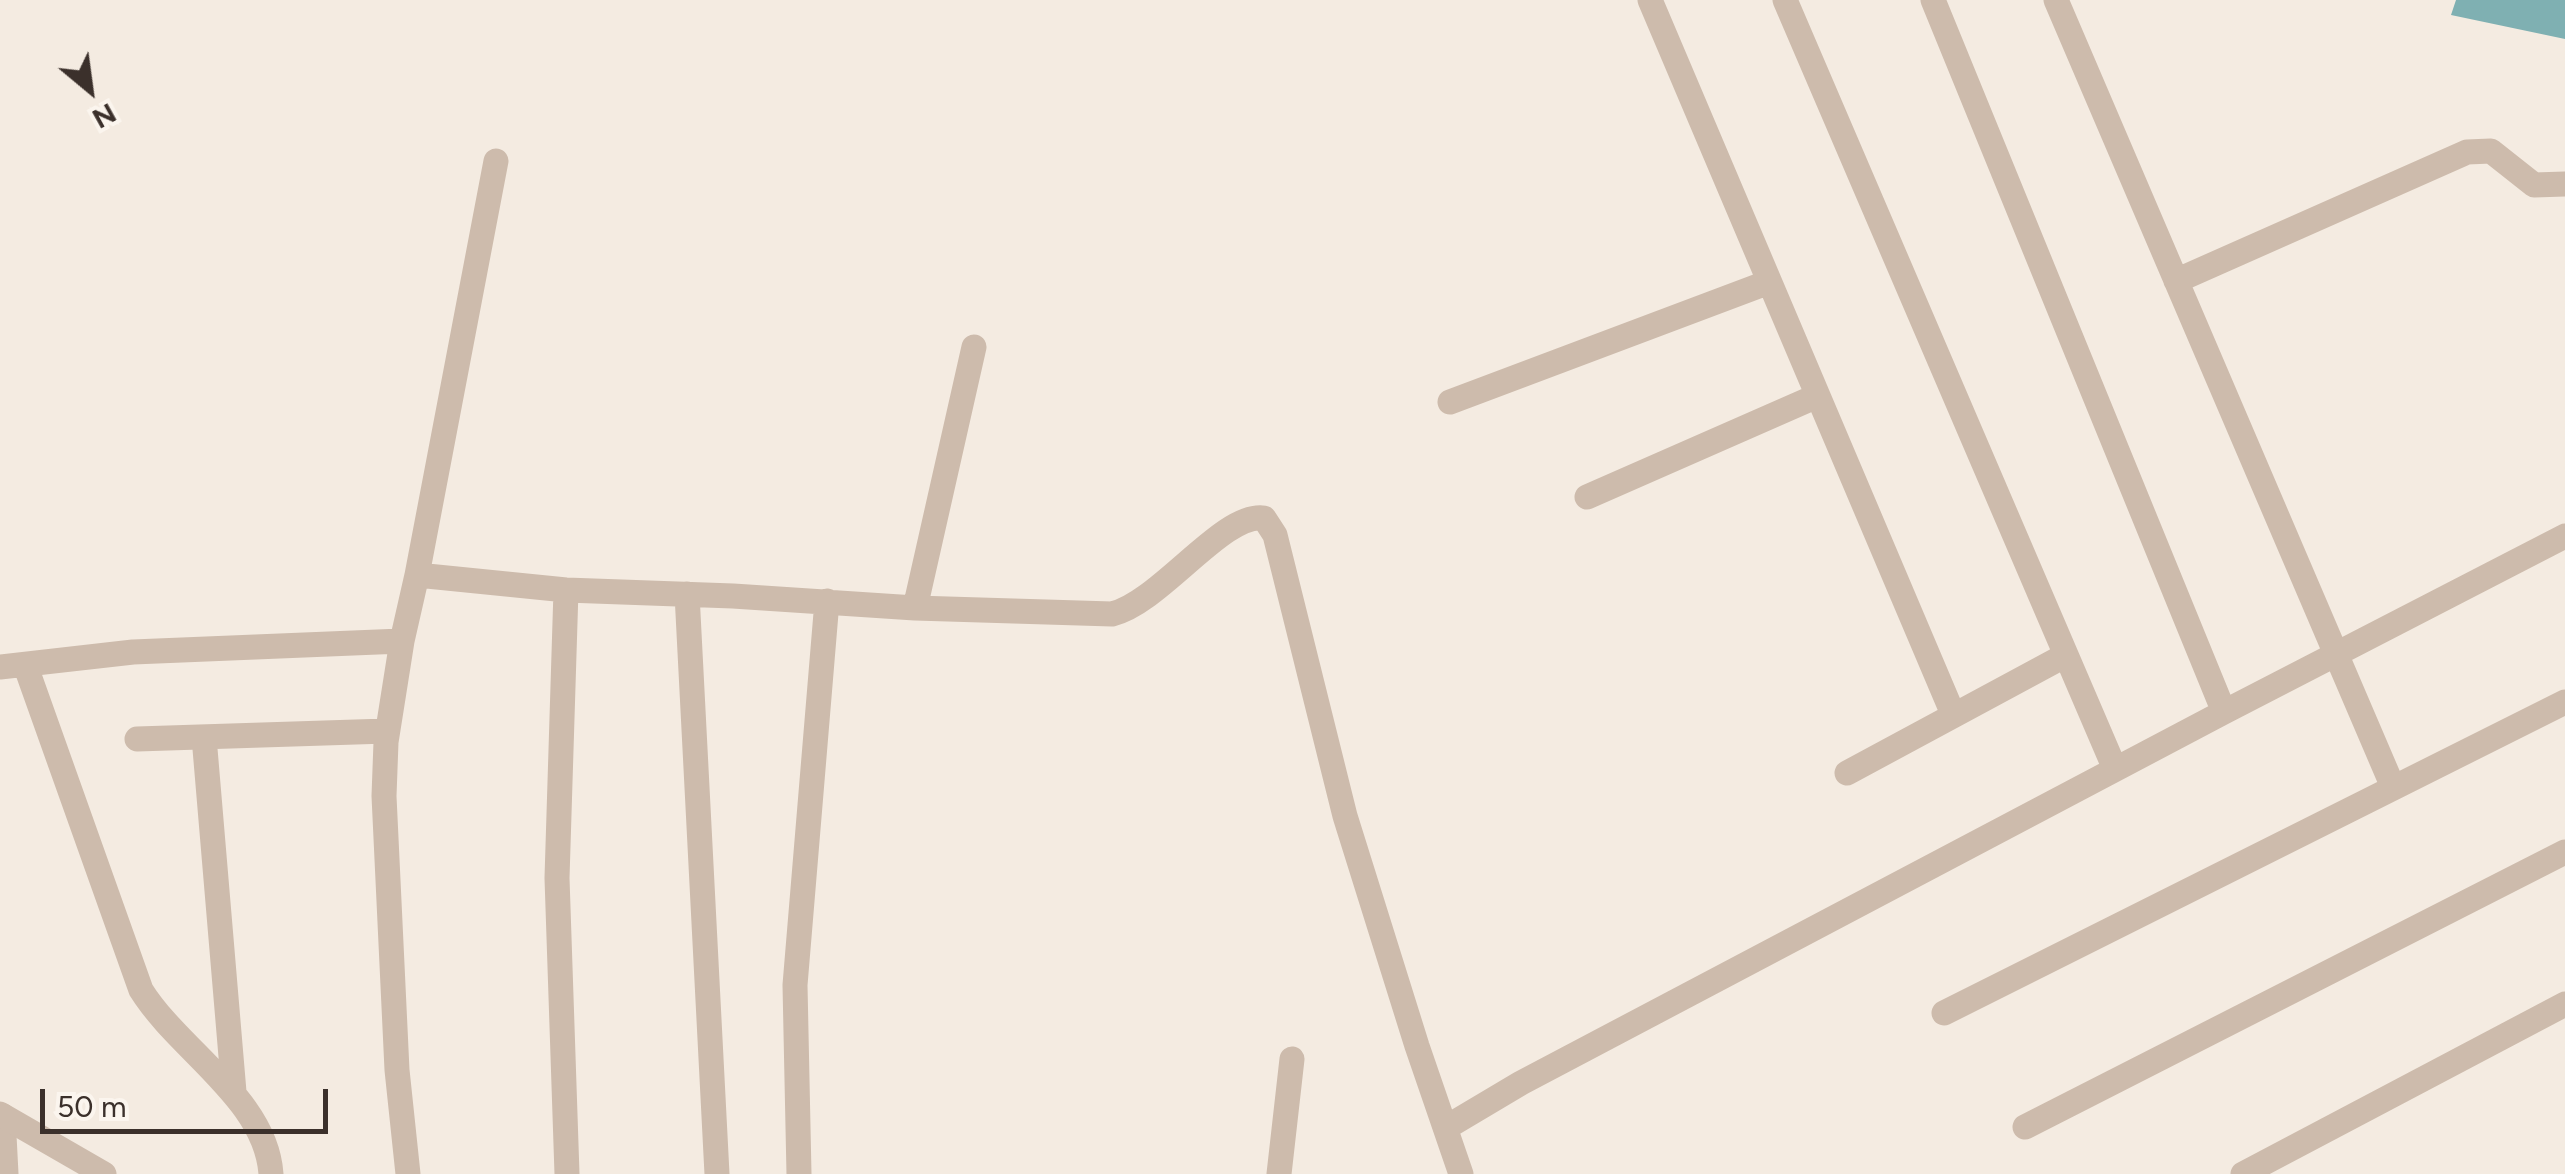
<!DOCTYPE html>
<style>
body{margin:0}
#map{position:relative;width:2565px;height:1174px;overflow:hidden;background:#f4ebe1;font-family:Figtree,sans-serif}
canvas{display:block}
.north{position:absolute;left:40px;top:40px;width:100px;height:100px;-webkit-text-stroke:8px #fbf5ee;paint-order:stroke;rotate:151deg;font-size:28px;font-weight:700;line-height:40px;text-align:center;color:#3b302b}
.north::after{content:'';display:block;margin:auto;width:35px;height:45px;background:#3b302b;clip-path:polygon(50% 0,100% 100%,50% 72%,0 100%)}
.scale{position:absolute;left:40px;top:1089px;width:288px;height:45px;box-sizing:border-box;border:5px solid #3b302b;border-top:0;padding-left:12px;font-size:30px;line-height:35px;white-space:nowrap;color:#3b302b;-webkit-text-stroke:8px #fbf5ee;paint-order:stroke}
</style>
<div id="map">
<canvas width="2565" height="1174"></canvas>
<div class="north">N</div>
<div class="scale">50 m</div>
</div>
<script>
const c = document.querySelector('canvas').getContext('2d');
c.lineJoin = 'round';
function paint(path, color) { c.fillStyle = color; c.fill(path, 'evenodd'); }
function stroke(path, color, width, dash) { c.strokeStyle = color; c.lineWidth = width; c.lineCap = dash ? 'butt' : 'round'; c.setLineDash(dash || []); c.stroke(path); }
const water = new Path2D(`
 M2456,0h109v39l-114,-24z`);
const minor = new Path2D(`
 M1650,0l303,714
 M1785,0l330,769
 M1933,0l291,712
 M2056,0l337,787
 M2176,281l291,-129 24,-1 43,34 31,-1
 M1450,402l319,-120
 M1587,497l230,-101
 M417,575l79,-414
 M566,590l-9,288 10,296
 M687,594l30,580
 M915,608l59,-261
 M402,641l-16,101 -2,54 13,274 11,104
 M0,667l133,-15 269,-11 15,-66 149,15 167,6 182,12 197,6c49,-12 111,-102 152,-96l11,17 70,281 72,230 44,128
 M26,667l115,323c38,61 125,109 130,184
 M204,737l30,355
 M137,739l250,-8
 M1847,773l219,-118
 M1944,1013l621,-311
 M3,1116l3,58
 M1447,1127l74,-44 703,-371 341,-176
 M2025,1127l540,-275
 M799,1174l-4,-189 32,-384
 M1279,1174l13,-115
 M2243,1174l322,-170`);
const tertiary = new Path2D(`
 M0,1114l104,60`);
paint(water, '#7fb0b2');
stroke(minor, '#cdbbac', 25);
stroke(tertiary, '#cdbbac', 25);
</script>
